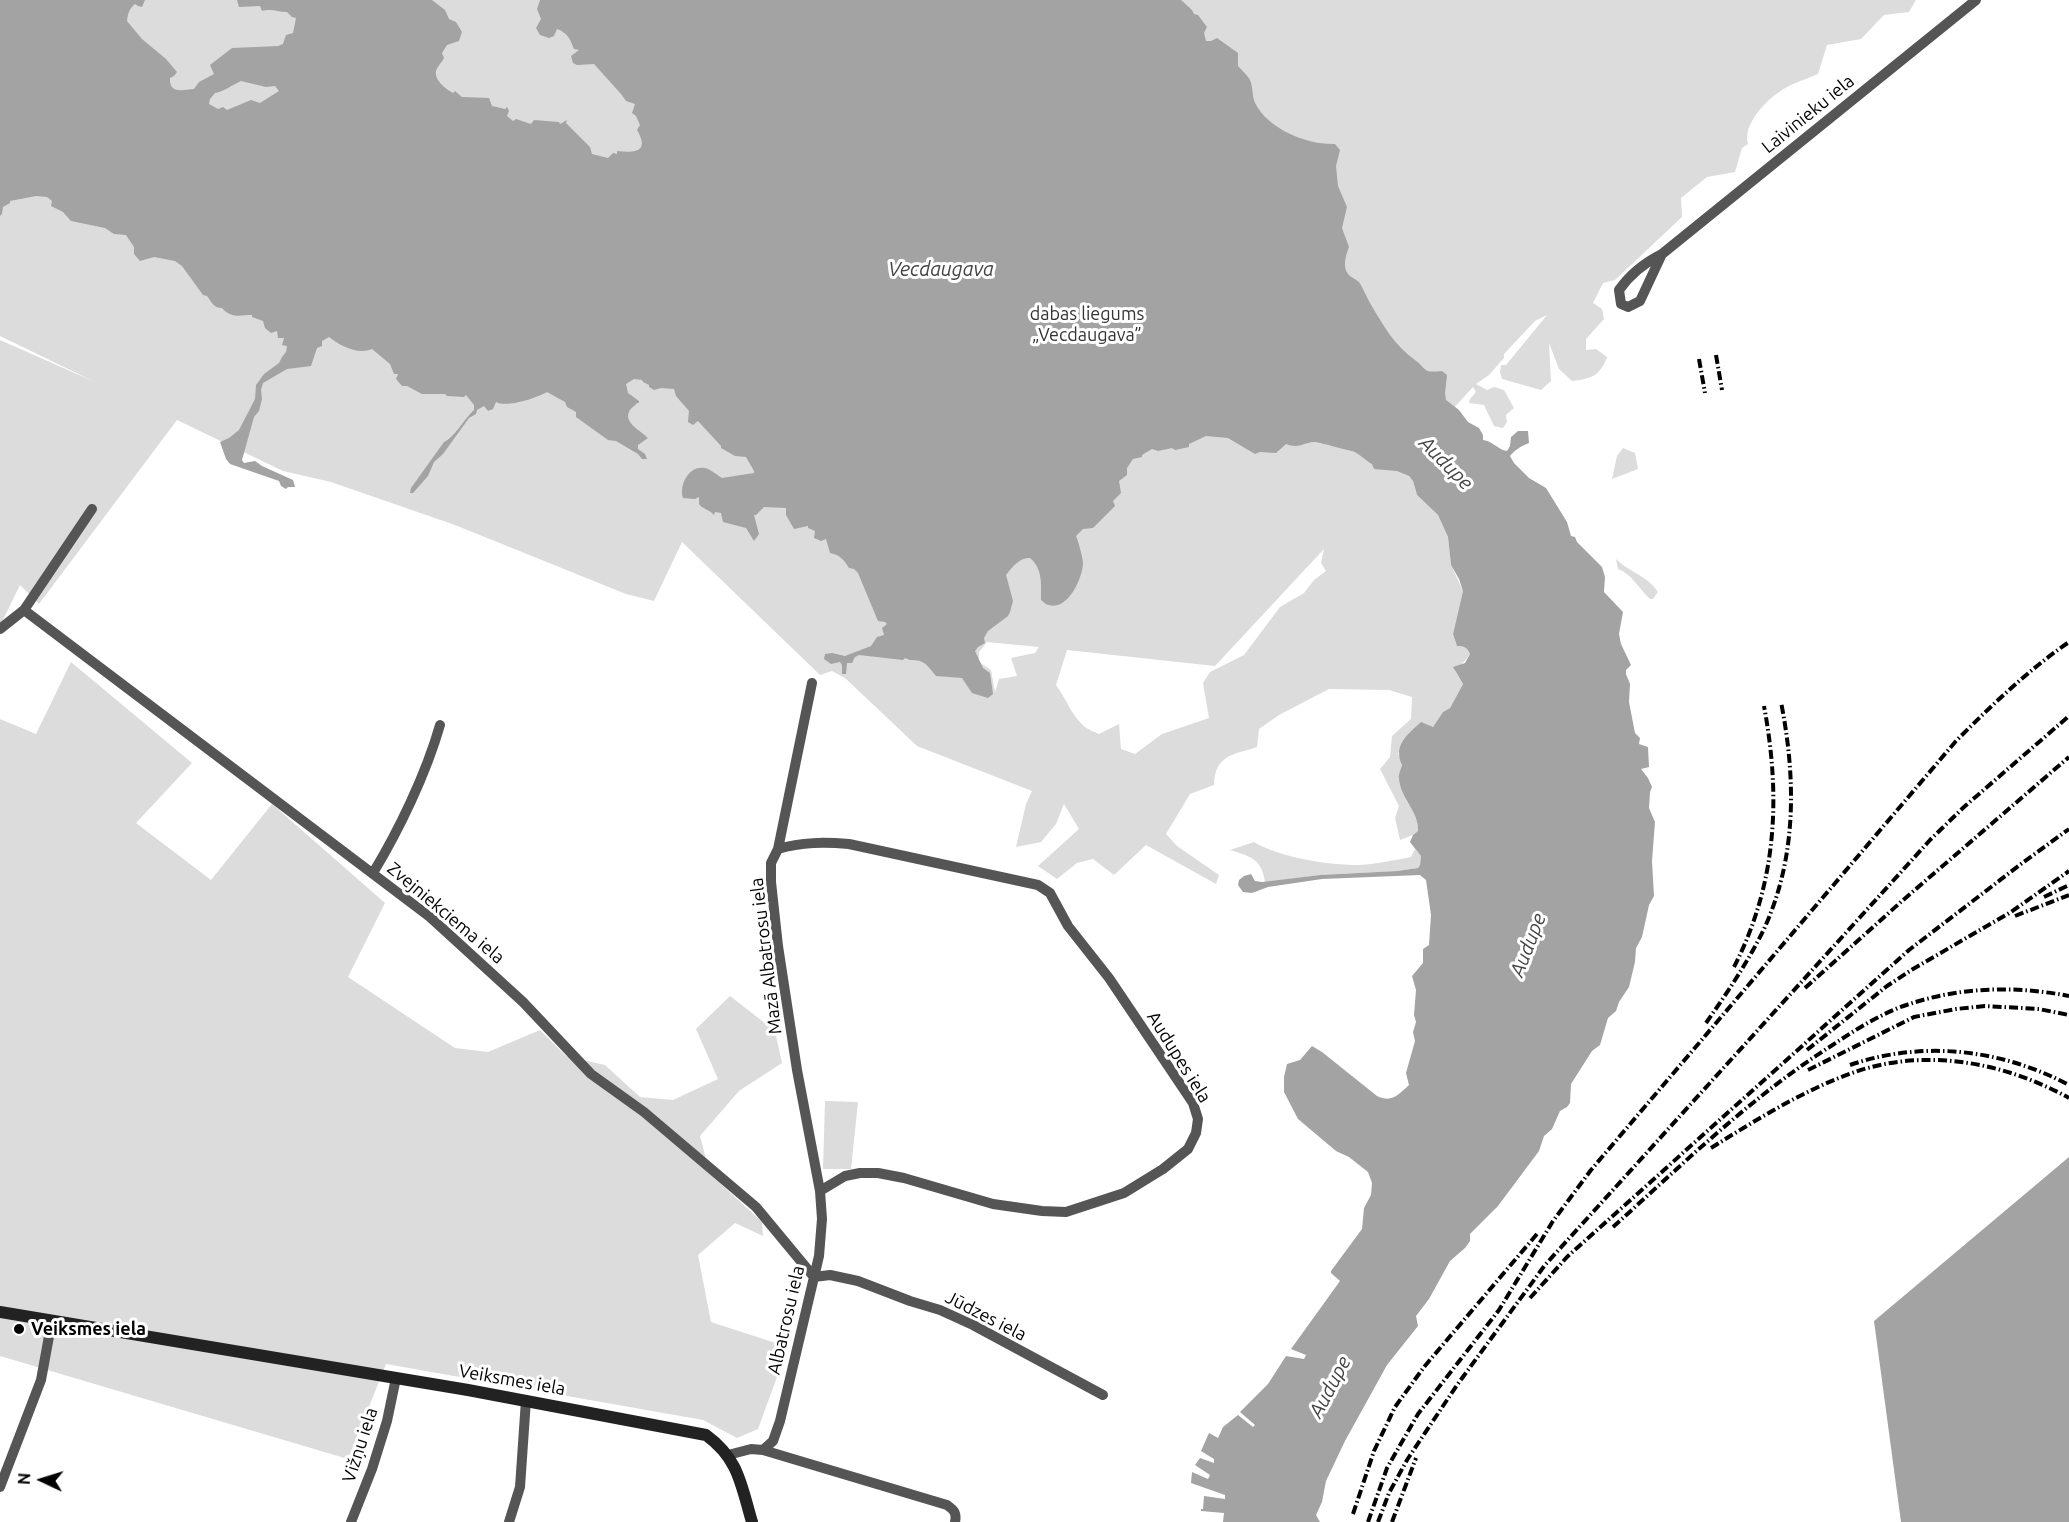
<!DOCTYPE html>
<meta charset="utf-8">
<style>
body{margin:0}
#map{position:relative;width:2069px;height:1522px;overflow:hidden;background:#fff;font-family:Ubuntu,sans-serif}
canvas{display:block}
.north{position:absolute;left:12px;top:1450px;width:60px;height:60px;-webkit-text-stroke:4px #fff;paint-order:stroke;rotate:274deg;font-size:16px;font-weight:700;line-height:24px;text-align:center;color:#000}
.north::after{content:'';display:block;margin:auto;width:21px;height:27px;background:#000;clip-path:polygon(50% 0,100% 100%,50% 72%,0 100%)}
</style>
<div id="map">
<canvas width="2069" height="1522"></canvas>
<div class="north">N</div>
</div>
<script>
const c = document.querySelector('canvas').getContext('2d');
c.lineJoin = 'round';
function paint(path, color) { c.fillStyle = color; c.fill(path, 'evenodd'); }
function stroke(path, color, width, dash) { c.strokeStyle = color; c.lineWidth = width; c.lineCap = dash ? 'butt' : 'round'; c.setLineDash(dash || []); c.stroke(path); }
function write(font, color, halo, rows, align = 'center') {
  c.font = font + ' Ubuntu,sans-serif'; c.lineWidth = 6; c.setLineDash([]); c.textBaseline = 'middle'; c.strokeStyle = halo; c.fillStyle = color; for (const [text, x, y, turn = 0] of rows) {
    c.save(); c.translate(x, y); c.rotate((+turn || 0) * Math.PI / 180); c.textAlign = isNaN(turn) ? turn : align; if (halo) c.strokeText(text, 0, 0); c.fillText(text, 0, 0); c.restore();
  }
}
const green = new Path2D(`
 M0,0h1916l-7,12 -25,3 -23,24 -34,6 -9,29c-12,5 -25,9 -36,16 -15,9 -40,35 -34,54l-6,4 -7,24 -28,5 -26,21 1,19 -67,63 -12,3 -10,20 9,6 2,10 -18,20v11l10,-1 11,8c-7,19 -16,22 -35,24l-13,-12 -10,-26 2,38 -10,9 -39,-11 -2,-7 1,-7h5l41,-50 -12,6 -31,33v4l-15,17 -13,9 11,6 7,-3 10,3 10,18 -8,7 1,7 -4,6 -9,-2 -10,-21 -15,-2 1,-4 6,-7 -3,-5 -76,83 12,6 4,5 4,14 21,20 10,22 3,28 12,26 -10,43 4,12c7,0 10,1 13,8 -5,8 -10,11 -15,17l8,13 -13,24 -7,4 -8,13 -37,28c2,4 4,10 4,14 0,5 -4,8 -3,14 2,18 20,30 19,50l-5,4 -13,5 -5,-22 4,-12 -19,-37 10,-12 2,-21 19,-17 1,-22 -23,-7 -60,-1 -50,26 -20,14 -2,18c-25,8 -42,8 -43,38l-24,9 -24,40 11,12 42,29 -3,9 -70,-39 -32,30 -21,-16 -16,4 -20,16 -19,-13 41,-37 -15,-25 -8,20 -15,18 -25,5 10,-43 6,-13 -115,-45 -72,-68 -13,-7 -12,4 -138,-133 -28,59 -28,-7 -171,-69 -124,-43 -48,-11 -106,-51 -138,184 -19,-19 -20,41v-286l95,42 -95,-46zM1324,549l-3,14 5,8 -12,9 -10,13 -24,14 -36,48 -34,17 -7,11 6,35 -47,16 -27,20 -14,-5 -2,-25 -20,10c-4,-2 -10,-4 -14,-7 -13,-10 -19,-29 -29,-42l11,-35 148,16zM987,642l52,5 -4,6 -24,5 6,18 -18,3 -4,13 -4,-22 -12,-8v-10z
 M1623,448l12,5 3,16 -26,10 5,-23z
 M1616,559c13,13 32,17 42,33l-5,7h-3c-11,-10 -18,-25 -32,-30z
 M71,662l121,101 -56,60 75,57 61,-76 113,99 -37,74 107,71 33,4 52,-22 26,26 39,9 35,32 33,3 45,-21 -22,-50 34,-33 45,35 7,32 -43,28 -39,45 10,38 52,48 1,14 -28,-13 -37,32 13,67 77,25 -30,82 -21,9 -34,-18 -317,-56 -38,95 -348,-103v-637l36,15z
 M1254,842c27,16 74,23 106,23 17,-1 35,-5 51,-8l4,-8 6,7 -1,9 -2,3 -21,3 -77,4 -55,7c-3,-23 -15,-26 -35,-32z
 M825,1101l33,1 -7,67h-28z`);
const water = new Path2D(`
 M0,0h145l-3,7 -4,-1 -3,-2c-6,5 -7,9 -8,17l15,18 24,20 11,13 -3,4 -4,2c-1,16 12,12 24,11l5,-7 15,-8 -4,-9 22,-17 46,-2 5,-2 3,-9 7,-2 3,-15 -4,-1 -5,-5c-9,0 -16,-4 -25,-1l-2,-5 -21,1 -2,-7h195l13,10 4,9 7,3 6,10 -3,9 -12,4 -5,8 2,5c-2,4 -7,9 -8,13 -2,9 10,18 17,22l2,-2 7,6 27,1 3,8 13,3 2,-2 2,4 -2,5 6,5 3,-2 15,5 3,-4 25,2 1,2 7,-4 -1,3 24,24 2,7 16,4 5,-5 4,1v-3c18,2 33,1 20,-21l3,-5 -4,-9 -4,-3 3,-9 -9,-3 -5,-7 -27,-30 -17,1 -4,-2 -2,-7 8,-6 -5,-1c-4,-10 -6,-16 -17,-20l-3,7 -5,2 -9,-3 -4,-7 5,-9 -4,-10 3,-9h641l11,10 2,4 4,1 9,12 -3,6 2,8h5l6,-3 21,15v13c4,4 9,9 12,14 3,7 2,16 5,23 13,26 52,42 80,41l5,6 -4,16 2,20 9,21 -5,21 7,19c-3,8 -7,19 -1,27 2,3 8,5 11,8 4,6 7,14 11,21 13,22 24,42 45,57 13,10 7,13 27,11l5,4 -2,18 1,7 13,10 9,12 11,6 4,7v5c10,1 15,10 24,11l3,-5 1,-9 7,-6h10l1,12c-8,3 -14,7 -19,13l4,7 15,15 17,10 21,34 4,14 4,1 2,5 25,25 3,10 -1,15 19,20 -4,22 2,10 10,21 -5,5v4l4,10 -1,18 6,31 5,5 -1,6 9,3 1,20 -8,2 7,9 4,9 -2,5 -1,16 6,14 -3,39 2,35 -5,9 -7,32 -6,11 -1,14 -6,25 -10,15 -3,9 -8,7 -8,27 -8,6 -21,33 -1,19 -3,4 -7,4 -8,18 -8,7 -5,15 -41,55 -28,28v7l-5,7 -15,13 -21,38 -13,17 2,10 -31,39 -42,76 -19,40 -4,21 -6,13 4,7h-97l1,-9 -23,-2v-2h2l1,-13 21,3v-4l-34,-12 1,-11 16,7 2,-4 -15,-10 5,-7 14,5v-4l-13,-8 8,-18 9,5 5,-11 15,-12 15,12 2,-2 -15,-13 28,-28 18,-28 18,3 2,-4 -15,-6 49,-68 -9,-8v-2l31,-42 2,-21 7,-13 1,-12 -4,-11 -19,-15 -13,-6 -38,-32 -14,-27v-15l3,-13 13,-4 12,-14 10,6 55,44c15,7 21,-1 32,-11l-3,-12 9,-32 -2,-9 3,-10 -2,-7 2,-25 -4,-14 11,-13v-14l6,-4 2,-30 -5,-35 -6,-5 -98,4 -54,8 -16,6 -9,-1 -5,-7 1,-5 5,-4 7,-2 4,7 7,1 58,-7 77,-4 21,-3 2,-3 1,-9 -11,-14 3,-7 5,-4c1,-20 -18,-33 -19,-52 -1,-5 2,-9 3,-14 -9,-20 5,-30 19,-43l12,5 10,-15 7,-4 13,-24 -10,-17 12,-4 5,-9c-3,-7 -6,-8 -13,-8l-4,-12 10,-43 -4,-12 -8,-14 -3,-28 -10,-22 -21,-20 -4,-14 -4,-5 -12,-5 -23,-2 -2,-5c-6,-3 -13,-11 -20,-13 -6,-1 -33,-9 -38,-9 -12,1 -15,7 -28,2l-10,9 -16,-1 -5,2 -27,-16 -22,-2 -17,8v3l-14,3 -3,-2 -14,3 -6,-2 -10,6v2l-9,2 -6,9v7l-8,6 2,12 -8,8 2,5 -22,22 -10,1 -7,7c2,4 7,22 7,27 0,14 -15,48 -34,42 -3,0 -5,-3 -8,-5 0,-16 2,-31 -11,-42 -10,-1 -18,9 -24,17l7,26 -3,11 -2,4 -20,15 -4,7 1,5 -7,4 -3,4 8,17 7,5 3,21 -5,4 -16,-5 -10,-15 -26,-2c-10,-12 -11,-16 -26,-16l-5,-2 -2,2 -44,-5 -4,2 -3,6h-5l-1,11h-4v-9l-2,-3 -9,2 -7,-5 1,-5 7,-1 13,3 26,-10 6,-9 7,-2 -2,-7 5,-4 -2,-2 -7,-1 -20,-48 -4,-4 -5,-1c-4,-7 -10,-14 -19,-15l-4,-14 -5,2 -7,-3 1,-7 -7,-3v-2l-14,3 -8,-14v-7l-22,-1 -8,8h-2l5,19 -5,7 -8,-13 -23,-6 -2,-9 -6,-1 -1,3c-5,-6 -12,-6 -15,-11v-7l-4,2 -12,-1c-4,-12 5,-33 22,-30 5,1 12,7 17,10l32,-5v-2l-8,-14 -11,-1 -14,-8v-2l-23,-25 -5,4 -5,-3 1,-11 -13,-15 -2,-7 -13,-1 -7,2 -5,-3v-2l-6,-3 -1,-2 -8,-1 -8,5 2,9 11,8v2h-2c-2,3 -5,4 -7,7 -8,12 11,21 18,28l-10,7v4l7,5 2,5h-5l-4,-5 -22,-13 -8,-1 -32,-23v-5l-9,-5 -2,-5 -18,-10c-10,6 -41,16 -51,10l-3,7 -5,2 -4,-5 -7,4 -1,4 -7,4 -26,36 -9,8 -6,14 -15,17h-3l1,-5 33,-46c10,-4 20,-23 30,-32v-5l-8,-10 -2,2 -17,-1 -2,-2h-23l-15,-8h-5l-6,-7 2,-5h-4l-4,-10 -18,-15c-14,6 -32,-3 -43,-12l-7,4v5l-5,2 -6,18 -24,3 -24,14 -2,7 1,9 -3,12 -5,6 -12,43 2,3 11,-2 7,5 31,14 2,7h-7l-2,2 -5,-3 -2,-5 -49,-17 -4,-5 -6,-17 9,-4 10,-8 16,-31 1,-14 8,-11 15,-11 3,-6 4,-5 1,-6 -5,-1 2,-7h-6l-1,-7 -6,2 -6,-5 -2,-7 -11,-4v-2c-12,0 -20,4 -30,-7 -9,0 -10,-6 -15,-12l-4,-1 -21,-29 -7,-5 -21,-4 -14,4 -6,-7v-7l-8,-12 -12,-1 -9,-6 -34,-7 -8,-9 -12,-6 1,-5 -5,-4 -11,-1 -26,5v2l-7,4 -1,7 -2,2zM241,81l25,6 9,-1 4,5 -19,12 -9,-3 -24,10 -4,-3 -5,2 -9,-5 1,-5 5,-6c6,0 19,-9 26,-12z
 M2069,1157v365h-168l-27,-201z`);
const street = new Path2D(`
 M1662,254l-22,47 -12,6 -7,-3 -2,-14c12,-17 25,-27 43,-36l314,-254
 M24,610l406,307 93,85 68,72 53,38 112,95 58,70 16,-2 28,6 52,20 30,9 33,15 130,70
 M0,629l24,-19 68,-101
 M778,849c24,-7 46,-7 71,-5l189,41 12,8 18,33 41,52 84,125 5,16 -2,14 -8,16 -25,20 -39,24 -58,19 -24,-1 -49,-7 -89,-26 -26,-5h-18l-15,3 -25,15
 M373,873c26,-43 53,-99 67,-148
 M763,1450l10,-9 7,-20 39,-165 3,-37 -2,-28 -23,-121 -19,-124 -7,-64v-19l7,-14 34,-166
 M728,1455l23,-6 12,1 184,55c7,5 10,8 8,17
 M0,1487l41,-107 11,-60
 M351,1522l21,-53 15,-48 9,-43
 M509,1522l11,-35 6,-87`);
const secondary = new Path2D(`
 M0,1312l468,78 238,45c33,24 35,50 46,87`);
const rail = new Path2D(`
 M1716,355l6,35
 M1699,359l6,34
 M2044,897l25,-12
 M2015,916l54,-21
 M1734,967c43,-84 47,-170 30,-261
 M1805,988l97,-87 167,-144
 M1706,1023c21,-30 42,-61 58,-94 33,-72 32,-151 17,-227
 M1807,1050l80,-64 26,-17 98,-57 58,-41
 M1850,1065c73,-25 151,-16 219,20
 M1808,1070l106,-53 42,-8 29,-3 54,3 30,6
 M1711,1148c45,-28 91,-57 141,-75 72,-26 152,-11 217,25
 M1613,1227c70,-63 138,-130 218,-181 21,-14 43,-28 67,-38 56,-21 113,-23 171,-12
 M1530,1298l37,-41 342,-307 112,-86 48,-35
 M1353,1514l21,-63 21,-44 29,-40 113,-133
 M1368,1522l19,-54 31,-54 81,-104 54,-89 38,-51 365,-429c36,-36 71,-70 113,-99
 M1378,1522l11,-29 18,-33 50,-75 88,-120 385,-425 34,-33 105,-91
 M1392,1522l24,-64`);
const markers = [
 [19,1329,6,"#000"]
];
const streetNames = [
 ["Laivinieku iela",1808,114,-39],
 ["Zvejniekciema iela",446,913,40],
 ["Mazā Albatrosu iela",766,956,-97],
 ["Audupes iela",1179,1057,58],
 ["Jūdzes iela",986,1316,27],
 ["Albatrosu iela",786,1320,-77],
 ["Veiksmes iela",512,1380,10],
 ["Vižņu iela",360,1445,-72]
];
const parkNames = [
 ["dabas liegums",1087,314],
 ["„Vecdaugava”",1087,335]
];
const poiNames = [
 ["Veiksmes iela",31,1329]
];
const waterNames = [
 ["Vecdaugava",941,269],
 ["Audupe",1446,463,45],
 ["Audupe",1528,945,-69],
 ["Audupe",1330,1387,-62]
];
paint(green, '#dcdcdc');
paint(water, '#a3a3a3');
stroke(street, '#555', 10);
stroke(secondary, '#222', 12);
stroke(rail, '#000', 4, [9, 3, 1.5, 3]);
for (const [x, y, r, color] of markers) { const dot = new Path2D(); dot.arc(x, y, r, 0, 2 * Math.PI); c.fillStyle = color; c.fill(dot); stroke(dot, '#fff', 2); }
write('18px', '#000', '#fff', streetNames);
write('18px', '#333', '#fff', parkNames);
write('bold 18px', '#000', '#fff', poiNames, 'left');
write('italic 20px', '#444', '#fff', waterNames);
</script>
